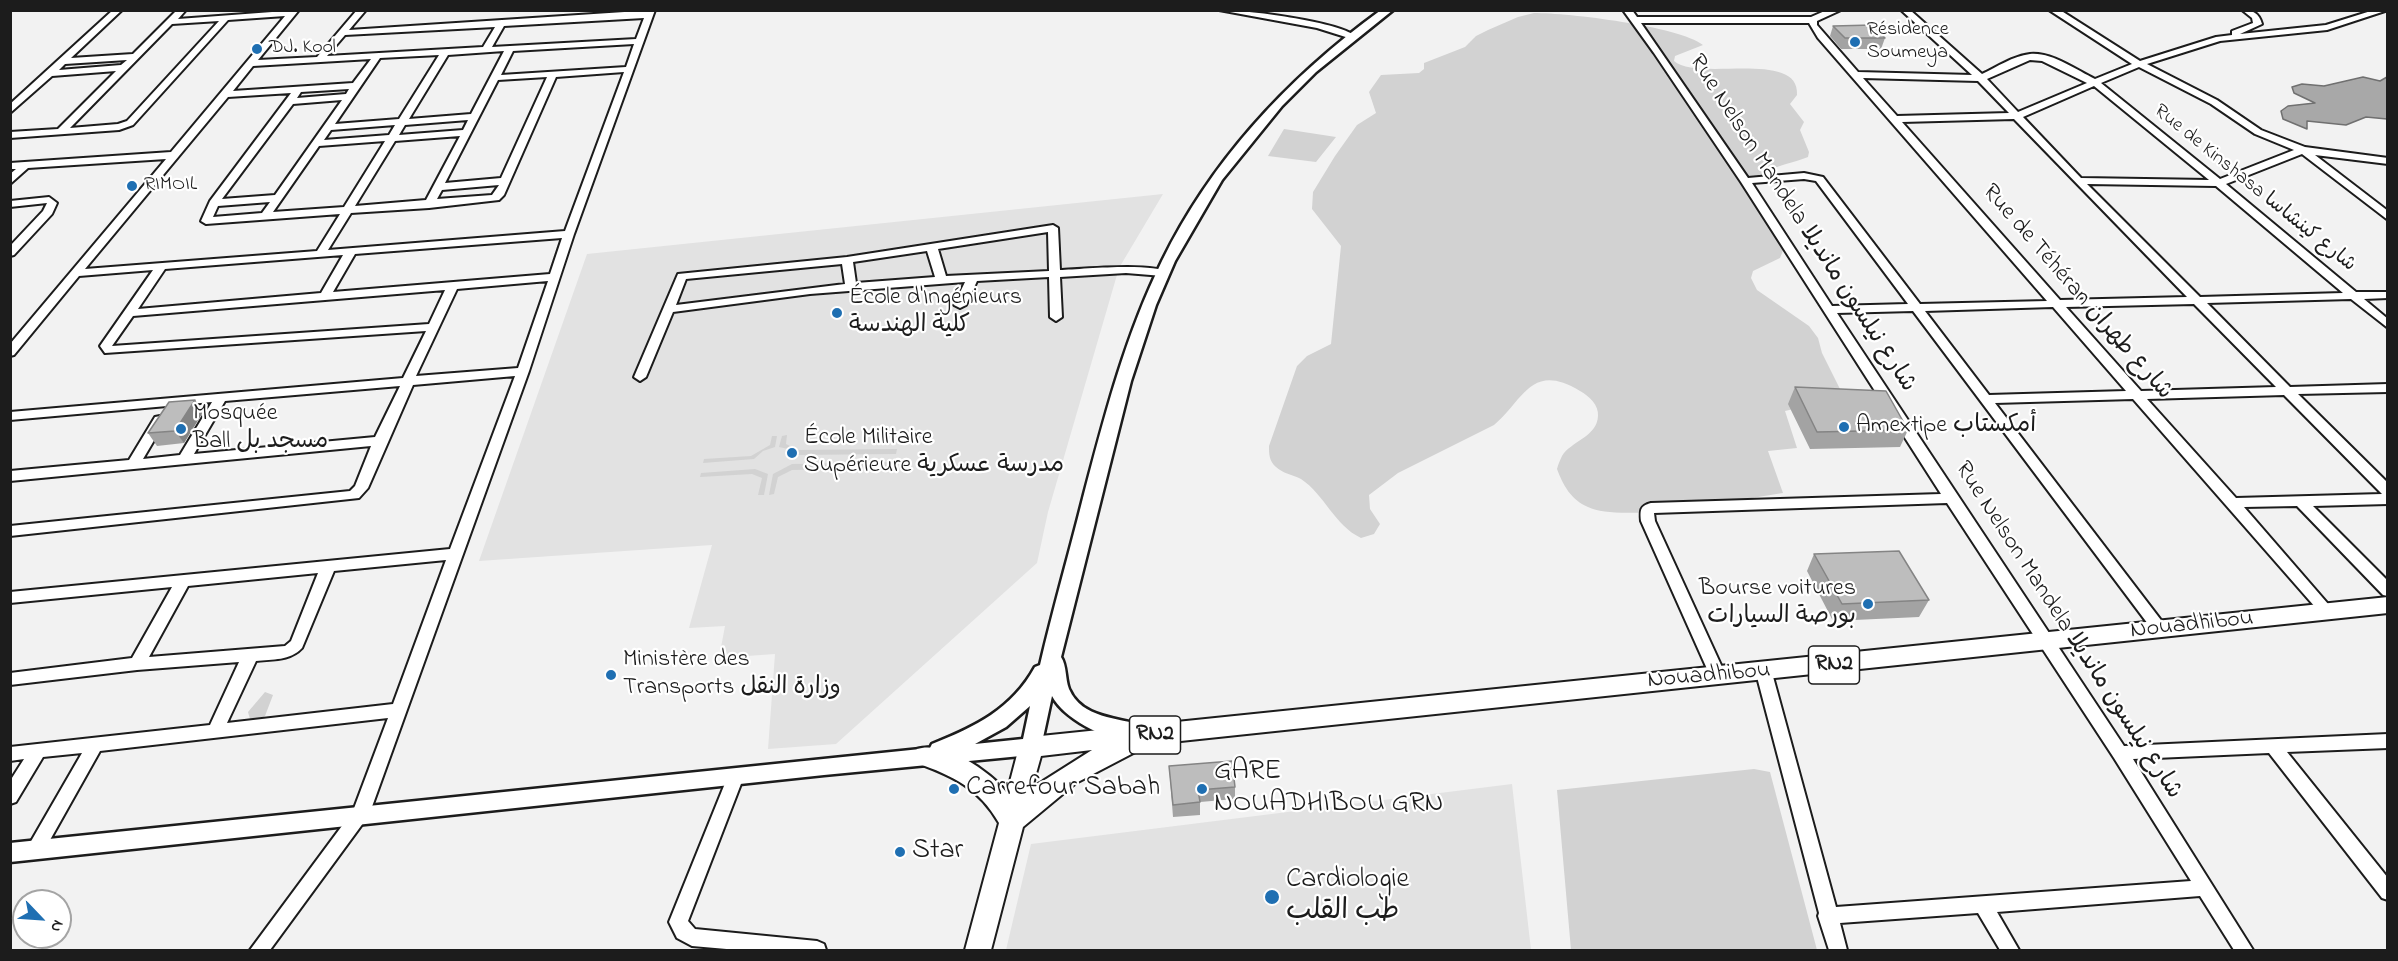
<!DOCTYPE html>
<meta charset="utf-8">
<style>
body{margin:0}
#map{position:relative;width:2398px;height:961px;overflow:hidden;background:#f2f2f2;font-family:"Indie Flower",sans-serif}
canvas{display:block}
.frame{position:absolute;inset:0;border:12px solid #1c1c1c;pointer-events:none}
.north{position:absolute;left:12px;top:889px;width:60px;height:60px;box-sizing:border-box;background:#fff;border:2px solid #a4a4a4;border-radius:50%;rotate:115deg;font-size:16px;font-weight:700;line-height:24px;text-align:center;color:#1c1c1c}
.north::after{content:'';display:block;margin:auto;width:21px;height:27px;background:#1f6fb2;clip-path:polygon(50% 0,100% 100%,50% 72%,0 100%)}
</style>
<div id="map">
<canvas width="2398" height="961"></canvas>
<div class="frame"></div>
<div class="north">N</div>
</div>
<script>
const c = document.querySelector('canvas').getContext('2d');
c.lineJoin = 'round';
function paint(path, color) { c.fillStyle = color; c.fill(path, 'evenodd'); }
function stroke(path, color, width, dash) { c.strokeStyle = color; c.lineWidth = width; c.lineCap = dash ? 'butt' : 'round'; c.setLineDash(dash || []); c.stroke(path); }
function write(font, color, halo, rows, align = 'center') {
  c.font = font + ' "Indie Flower","Playpen Sans Arabic",sans-serif'; c.lineWidth = 4.5; c.setLineDash([]); c.textBaseline = 'middle'; c.strokeStyle = halo; c.fillStyle = color; for (const [text, x, y, turn = 0] of rows) {
    c.save(); c.translate(x, y); c.rotate((+turn || 0) * Math.PI / 180); c.textAlign = isNaN(turn) ? turn : align; if (halo) c.strokeText(text, 0, 0); c.fillText(text, 0, 0); c.restore();
  }
}
const built = new Path2D(`
 M1163,194l-44,74 -71,244 -11,51 -201,181 -68,5 7,-95 -56,4 6,-32 -36,2 23,-83 -233,16 108,-307z
 M1512,784l19,166h-525l25,-106z`);
const green = new Path2D(`
 M1534,13c34,0 145,13 169,32l-28,11 -1,5c23,21 126,-12 123,34l-7,9 14,18 -4,8 9,22 -1,5c-14,6 -34,8 -45,18 -27,23 10,50 21,73l-4,10 -27,13 -2,7 6,12 52,36 9,12 4,15 18,36 -4,10 -51,12 12,37 -29,3 15,42c-43,6 -159,31 -195,14 -17,-7 -25,-22 -31,-38 1,-4 3,-9 5,-13 9,-15 35,-19 36,-40 1,-11 -9,-20 -18,-25 -49,-30 -57,10 -86,34l-96,48 -29,22 1,14 10,15 -6,10 -13,4c-27,-13 -36,-43 -60,-59 -8,-4 -19,-6 -25,-12 -7,-6 -7,-13 -7,-21l28,-80 10,-10 24,-12 10,-98 -29,-37 1,-17 22,-36 22,-31 19,-12 -7,-21 12,-17 38,-2 5,-4v-6l41,-16 11,-11 12,-6 30,-13z
 M1284,129l52,8 -20,25 -48,-6z
 M787,435l-1,9 12,6 99,-1 -1,5 -102,1 -6,-6 -9,-2 3,-11z
 M772,436h5l-2,11 -12,4 -9,8 -51,4 1,-4 47,-3 19,-11z
 M895,462l-1,6 -102,2 -14,7 -4,17 -5,1 4,-21 19,-10z
 M755,469l13,5 -4,21h-6l4,-17 -10,-4 -52,3 1,-4z
 M265,692l8,3 -8,21 -6,4 -9,-1 -2,-7z
 M1754,769l16,3 47,178h-246l-14,-160z`);
const water = new Path2D(`
 M2363,77l17,4 7,-4v42l-21,-2 -20,8 -39,-4v8l-24,-10 -2,-8 7,-5 27,-3 -21,-10 -2,-6 10,-3 22,2z`);
const minor = new Path2D(`
 M113,10h9l-51,48 62,-4 44,-44h9l-8,9 121,-9 -41,50 59,-3 40,-47h9l-17,20 306,-20 -81,224 -45,137 -160,444 -99,135h-20l103,-139 35,-93 -288,33 -59,105 -6,2 -6,-2 -3,-6 56,-97 -39,4 -27,45 -6,2v-23l14,-22 -14,2v-14l200,-22 29,-63 -102,8 -127,15v-12l122,-15 40,-71 -162,16v-11l440,-43 65,-173 -102,9 -45,103 -9,10 -349,38v-10l340,-35 5,-5 16,-40 -361,35v-10l119,-11 26,-43 5,-1 6,4 -23,39 37,-4 32,-53 -202,18v-8l393,-34 23,-47 -321,22 -5,-7 53,-76 -74,6 -65,79 -4,1v-12l156,-185 -138,9 -18,16v-10l6,-5h-6v-6l161,-11 114,-136 -57,4 -95,105 -14,5 -109,8v-6l48,-3 58,-58 -64,5 -42,37v-9zM644,18l-8,21 -144,8 12,-21zM219,21l-92,100 -9,3 -48,4 102,-104zM495,27l-12,20 -156,9 18,-21zM634,44l-8,23 -125,8 12,-24zM504,51l-33,63 -62,5 39,-64zM439,55l-40,64 -64,5 45,-66zM371,59l-18,24 -120,8 20,-25zM127,60l-6,5 -62,5 6,-6zM624,72l-59,159 -237,19 23,-37 78,-5 70,-8 5,-5 52,-118zM547,77l-46,101 -56,5 53,-103zM349,89l-3,5 -49,4 4,-6zM291,93l-81,108 -9,20 5,3 134,-10 -23,37 -232,18 143,-172zM342,100l-67,95 -53,4 71,-95zM468,120l-5,10 -64,5 6,-10zM395,125l-6,10 -65,5 7,-10zM460,136l-34,64 -71,6 40,-65zM385,141l-41,66 -71,5 46,-66zM499,185l-7,10 -55,4 5,-9zM270,202l-8,11 -49,4 5,-11zM562,238l-12,36 -217,18 22,-38zM343,255l-22,38 -183,16 27,-40zM548,281l-30,87 -102,8 41,-87zM445,290l-16,34 -317,22 21,-30zM400,386l-25,51 -181,17 31,-53zM446,560l-53,144 -166,19 29,-62c17,-2 34,0 46,-13l32,-77zM318,573l-27,68 -6,5 -136,11 39,-71z
 M1219,10c28,0 116,11 137,26l-4,3 -35,-11z
 M1623,10h9l5,7h174l16,-7h14l-24,11v4l41,47 114,3 -71,-65h9l72,64c15,-7 31,-18 48,-20 22,-2 46,16 65,25l37,-15 -83,-54h11l80,51 76,-24 16,-2v-4l21,-8 -1,-5 -10,-8c11,0 17,3 20,14l-22,10 86,-9 48,-15h14l-61,20 -107,11 -73,23 70,36 44,30 44,17 83,11v6l-73,-9 73,56v9l-86,-66 -76,30 130,108h32v6l-24,1 24,20v9l-37,-29 -144,4 83,84 98,-3v8l-90,2 90,89v21l-75,2 75,75v15l-5,-1 -86,-89 -53,1 91,105 -2,4h-10l-190,-217 -138,4 172,225 -3,4 -5,2 -5,-2 -241,-321 -76,2 287,433 264,-12v14l-101,4 101,126v22l-6,-2 -113,-145 -136,6 120,191h-19l-34,-54 -203,16 22,38h-19l-22,-37 -138,10 7,27h-18l-11,-34 1,-3 -63,-240 2,-4 6,-2 6,2 2,4 64,234 355,-26 -77,-123 -167,-255 -293,10 1,8 71,155 -2,4 -6,2 -6,-2 -71,-159c-1,-11 -1,-15 10,-18l290,-9 -200,-312 -87,-129zM1641,23h168l9,15 229,263 -127,3 -97,-127 -19,-4 -56,5zM2030,60l12,1 45,22 -69,29 -31,-33zM2139,67l72,37 44,30 39,16 -74,29 -119,-96zM1863,78l115,3 31,32 -112,3zM2094,86l115,94 -128,-2 -58,-61zM2014,119l173,178 -127,3 -158,-178zM1804,179l12,2 92,123 -76,2 -80,-123zM2087,184l129,2 127,107 -143,4zM2194,304l82,83 -135,4 -75,-84zM2053,307l73,84 -137,4 -64,-84zM2284,395l98,99 -146,4 -89,-99z
 M49,197l8,6 -5,11 -38,41 -4,1v-10l33,-35 4,-8 -37,4v-6z
 M1053,225l5,3 2,42c21,-1 95,-8 109,3l-6,3 -37,-3 -66,4 2,40 -6,4 -6,-4 -1,-40 -72,4 -11,24 -6,3 -6,-3 11,-23 -155,12 -137,18 -27,65 -6,4 -6,-4 44,-103 169,-17zM1048,232l1,39 -103,5 -8,-27zM927,251l8,26 -79,6 -3,-21zM842,264l3,20 -169,21 10,-26z
 M736,769l6,2 2,5 -56,145 7,8 122,12 7,3 2,6h-88l-46,-4 -15,-8 -8,-16 59,-146 2,-5z`);
const major = new Path2D(`
 M1381,10h12l-77,62 -34,34 -60,74 -47,81 -19,44 -25,76 -70,276c6,9 4,22 8,32 13,30 49,28 75,37l3,6 -3,6c-28,9 -79,-17 -92,-42l-11,51 -3,6 -7,2 -207,20 -814,87v-19l920,-95 2,-4c43,-17 80,-35 103,-77l5,-2c13,-56 29,-111 43,-167 21,-80 42,-162 79,-237 50,-102 127,-184 219,-251zM1030,706l-7,33 -48,5 31,-17z`);
const highway = new Path2D(`
 M2388,597v16l-1245,132 -2,4 -65,34 -53,44 -32,123h-26l34,-127c-20,-35 -46,-47 -82,-60l-4,-7 4,-7c26,-9 74,22 90,44l12,-46 4,-7 8,-3zM1092,750l-60,38 9,-32z`);
const wall = new Path2D(`
 M1833,26l52,12 -4,11h-40l-11,-13z
 M1795,387l113,43 -8,17 -90,2 -22,-45z
 M195,400l8,12 -19,31 -27,3 -9,-13z
 M1814,554l115,46 -10,17 -86,4 -26,-50z
 M1169,766l66,21v12l-35,3v13l-27,2z`);
const shadedWall = new Path2D(`
 M195,400l8,12 -19,31 -9,-12z`);
const building = new Path2D(`
 M1873,25l12,13h-40l-12,-12z
 M1795,387l91,4 22,39 -91,2z
 M195,400l-20,31 -27,2 21,-31z
 M1899,551l30,49 -87,4 -28,-50z
 M1232,761l3,26 -37,3 2,12 -27,3 -4,-39z`);
const markers = [
 [1855,42,6,"#1f6fb2"],
 [257,49,6,"#1f6fb2"],
 [132,186,6,"#1f6fb2"],
 [837,313,6,"#1f6fb2"],
 [1844,427,6,"#1f6fb2"],
 [181,429,6,"#1f6fb2"],
 [792,453,6,"#1f6fb2"],
 [1868,604,6,"#1f6fb2"],
 [611,675,6,"#1f6fb2"],
 [954,789,6,"#1f6fb2"],
 [1202,789,6,"#1f6fb2"],
 [900,852,6,"#1f6fb2"],
 [1272,897,8,"#1f6fb2"]
];
const farPoinames = [
 ["Résidence",1867,31],
 ["Soumeya",1867,54],
 ["DJ. Kool",269,49],
 ["RIMOIL",144,186]
];
const farStreetnames = [
 ["Rue de Kinshasa شارع كينشاسا",2254,189,39]
];
const shields = [
 [1834,665,51],
 [1155,735,51]
];
const shieldNames = [
 ["RN2",1834,665],
 ["RN2",1155,735]
];
const streetNames = [
 ["Rue Nelson Mandela شارع نيلسون مانديلا",1801,224,57],
 ["Rue de Téhéran شارع طهران",2076,293,49],
 ["Nouadhibou",2192,626,-6],
 ["Rue Nelson Mandela شارع نيلسون مانديلا",2067,631,57],
 ["Nouadhibou",1709,677,-5]
];
const poiNames = [
 ["École d'Ingénieurs",849,299],
 ["كلية الهندسة",849,327],
 ["Mosquée",193,415],
 ["Ball مسجد بل",193,443],
 ["Amextipe أمكستاب",1856,427],
 ["École Militaire",804,439],
 ["Supérieure مدرسة عسكرية",804,467],
 ["Bourse voitures",1856,590,"right"],
 ["بورصة السيارات",1856,618,"right"],
 ["Ministère des",623,661],
 ["Transports وزارة النقل",623,689]
];
const nearPoinames = [
 ["GARE",1214,773],
 ["NOUADHIBOU GRN",1214,805],
 ["Carrefour Sabah",966,789],
 ["Star",912,852],
 ["Cardiologie",1286,881],
 ["طب القلب",1286,913]
];
paint(built, '#e2e2e2');
paint(green, '#d2d2d2');
paint(water, '#a8a8a8');
stroke(water, '#707070', 1.5);
stroke(minor, '#1c1c1c', 4);
stroke(major, '#1c1c1c', 5);
stroke(highway, '#1c1c1c', 4);
paint(minor, '#fff');
paint(major, '#fff');
paint(highway, '#fff');
paint(wall, '#a3a3a3');
paint(shadedWall, '#848484');
paint(building, '#bdbdbd');
stroke(building, '#848484', 1.5);
for (const [x, y, r, color] of markers) { const dot = new Path2D(); dot.arc(x, y, r, 0, 2 * Math.PI); c.fillStyle = color; c.fill(dot); stroke(dot, '#fff', 2); }
write('20px', '#1c1c1c', '#fff', farPoinames, 'left');
write('20px', '#1c1c1c', '#fff', farStreetnames);
for (const [x, y, w] of shields) { const box = new Path2D(); box.roundRect(x - w / 2, y - 19, w, 38, 4.5); c.fillStyle = '#fff'; c.fill(box); stroke(box, '#1c1c1c', 1.5); }
write('bold 22px', '#1c1c1c', null, shieldNames);
write('24px', '#1c1c1c', '#fff', streetNames);
write('24px', '#1c1c1c', '#fff', poiNames, 'left');
write('28px', '#1c1c1c', '#fff', nearPoinames, 'left');
</script>
